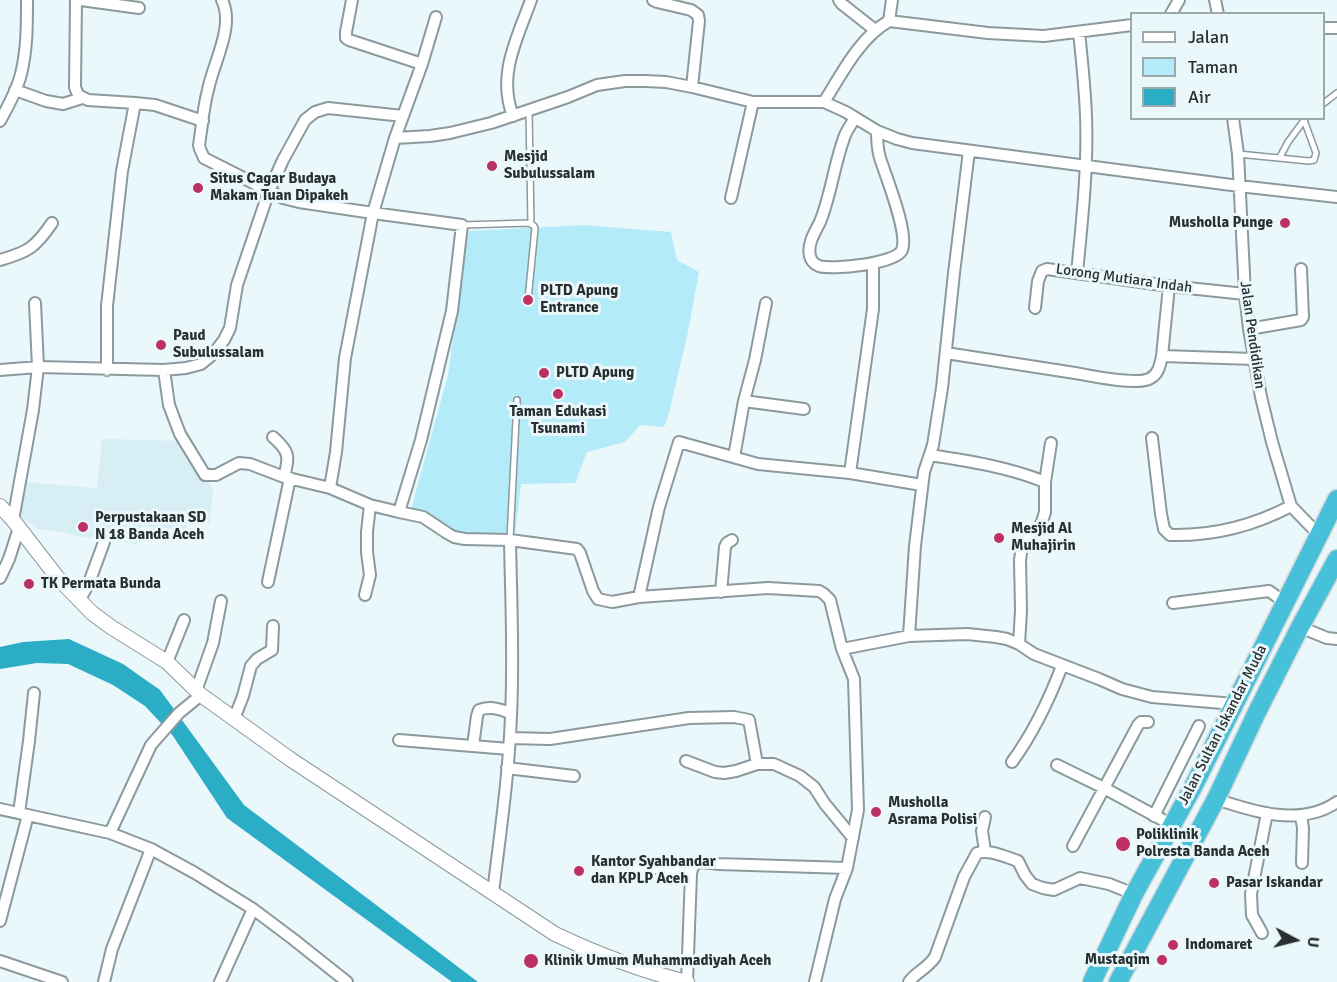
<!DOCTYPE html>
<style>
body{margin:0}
#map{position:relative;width:1337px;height:982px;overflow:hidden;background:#eaf8fc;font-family:Signika,sans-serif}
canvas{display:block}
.legend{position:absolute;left:1130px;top:12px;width:195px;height:108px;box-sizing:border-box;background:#eaf8fc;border:2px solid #9da8aa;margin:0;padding:8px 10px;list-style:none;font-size:18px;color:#292f30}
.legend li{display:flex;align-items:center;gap:12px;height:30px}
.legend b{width:30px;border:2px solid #9da8aa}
.north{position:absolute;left:1265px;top:910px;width:60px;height:60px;-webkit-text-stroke:4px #eaf8fc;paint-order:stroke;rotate:97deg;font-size:16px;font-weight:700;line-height:24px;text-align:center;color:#292f30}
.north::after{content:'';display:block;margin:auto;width:21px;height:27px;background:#292f30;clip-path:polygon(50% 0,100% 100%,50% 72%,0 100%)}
</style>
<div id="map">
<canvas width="1337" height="982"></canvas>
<ul class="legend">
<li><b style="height:8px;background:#fff"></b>Jalan</li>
<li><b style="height:16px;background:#b4ebf8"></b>Taman</li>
<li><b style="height:16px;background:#2cadc6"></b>Air</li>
</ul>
<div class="north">U</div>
</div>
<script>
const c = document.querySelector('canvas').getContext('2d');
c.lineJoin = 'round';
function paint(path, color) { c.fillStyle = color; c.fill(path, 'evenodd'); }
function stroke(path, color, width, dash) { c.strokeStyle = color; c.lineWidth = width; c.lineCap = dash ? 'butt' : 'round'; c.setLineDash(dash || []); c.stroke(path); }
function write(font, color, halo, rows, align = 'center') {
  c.font = font + ' Signika,sans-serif'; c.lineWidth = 6; c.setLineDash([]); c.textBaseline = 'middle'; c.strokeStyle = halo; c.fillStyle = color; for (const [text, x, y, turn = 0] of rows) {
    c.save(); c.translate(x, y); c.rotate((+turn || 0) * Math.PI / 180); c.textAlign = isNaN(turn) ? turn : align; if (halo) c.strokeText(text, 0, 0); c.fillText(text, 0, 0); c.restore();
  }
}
const built = new Path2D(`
 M102,439l80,2 31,48 -3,34 -20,-2 -5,10 -43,-5 -6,18 -60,-8 -13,-4 -26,-3 -16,-12 3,-35 73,6z`);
const green = new Path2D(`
 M585,225l86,7 6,28 22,12 -11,60 -19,81 -5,14 -24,-2 -15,17 -38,10 -12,31 -54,1 -6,51 -60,-1 -44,-25 37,-134 13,-99 8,-45z`);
const water = new Path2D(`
 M69,639l54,25 37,26 84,115 234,177h-26l-225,-164 -54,-82 -28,-30 -32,-21 -45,-21 -31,-1 -37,6v-22l23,-5z`);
const lane = new Path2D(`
 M1324,103l13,-10
 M529,111l2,113
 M1238,154l71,7 5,-1 2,-7 -12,-33
 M1280,157l8,-15 17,-23
 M462,225l67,-2 5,3 1,2 -7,72
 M510,539l7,-139`);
const street = new Path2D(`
 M76,0l-1,87 3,8 10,5 47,3 20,2 48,16
 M81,0l58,8
 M222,0c13,27 -9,63 -14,90 -5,18 -6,37 -9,55l1,4 4,9 79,40 16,4 74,11 -28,145 -9,94 -6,36
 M352,0l-6,32v6l3,2 73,24
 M653,0l4,2 34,8 7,5 1,6 -7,66
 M839,0l3,4 33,26
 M1215,0l3,14
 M1171,14l8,-14
 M436,17l-14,47 -27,74 -22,75 89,12 -10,86 -31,129 -22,72 24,5 24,16 7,4 11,2 45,1c1,58 4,116 1,175 -2,59 -11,119 -18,178
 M889,21l3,-21
 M1324,28h13
 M15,90l31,11 17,3 19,-6
 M824,102c17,-27 36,-65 65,-81l99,12 56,3 88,-11
 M513,116c-16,-41 4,-77 18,-116
 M855,118c-4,7 -9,13 -11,20 -10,27 -13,57 -24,84 -5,10 -13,22 -10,34 1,5 4,8 9,10 13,4 77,-2 83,-16 7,-17 -16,-73 -22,-92 -3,-10 -3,-18 -3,-27
 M1233,118l5,36 7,140 4,35 12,68 11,45 19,64 29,30
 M0,121c8,-15 17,-30 21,-47 6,-24 6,-49 6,-74
 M395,138l35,-2 20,-3 41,-10 77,-26 29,-12 28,-4h20l21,1 26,5 61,15h71l22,10 31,19 20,8 15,4 327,43 98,11
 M731,198l22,-96
 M0,260c28,-8 35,-12 52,-37
 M1077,273c5,-52 11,-105 9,-157 -1,-28 -4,-56 -7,-84
 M1169,286l-7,70 92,3
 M1035,308l3,-27 4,-10 5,-2 122,17 76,8
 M1249,329l52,-9 2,-3 -2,-48
 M946,353c43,7 86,13 129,20 16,3 60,12 74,6 9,-4 11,-13 13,-23
 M0,370l38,-3 126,3 22,-2 15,-4 12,-10 11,-14 6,-12 7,-43 32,-94 14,-31 22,-40 10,-8 13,-4 75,8
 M107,370v-64l15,-135 13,-68
 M164,370l5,35 11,29 25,41h11l23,-12 11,1 34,13 46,11 40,17 29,7
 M744,401l60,8
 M273,437c16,14 17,19 11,40
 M1152,438l9,76 3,15 6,6c42,1 83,-9 121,-29
 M930,455c39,6 78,12 115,27
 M734,457l10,-56 11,-41 11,-57
 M850,473l23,-164v-46
 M13,520l20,-110 5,-43 -3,-64
 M510,540l67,9 3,4 13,38 5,8 14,3 27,-5 129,-9 51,3 5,3 6,6 12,49
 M0,578l9,-19 10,-31
 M268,582l22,-104
 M721,592l4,-45 2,-4 5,-3
 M365,595l5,-20 -3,-23v-20l3,-27
 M639,597l20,-90 20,-65 79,22 92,9 72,12
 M79,601l10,-18 15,-41
 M1173,603l96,-12 17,12
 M1300,627l27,11 10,1
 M909,636l6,-90 9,-74 9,-27 9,-57 12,-115 15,-122
 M1019,644l2,-33 -1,-51 2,-14 9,-12 7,-5 4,-7 3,-10v-30l6,-39
 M167,662l17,-42
 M196,691l17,-48 8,-42
 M234,719l9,-23 8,-30 6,-7 15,-9 1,-24
 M510,738l40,1 139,-21 45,-1 15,3 8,44
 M399,740l110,9
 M473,746l4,-30 2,-6c11,-5 22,0 32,3
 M686,761l29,11 9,1 12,-2 21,-7h17l26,12 14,11 11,17 28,34
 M1012,762c22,-30 37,-62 50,-96
 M1057,765l47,23 68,37
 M507,768l67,8
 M1216,799c38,13 85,28 121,3
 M0,809l110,24 41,16 44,24 58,36 40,30 54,43
 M19,813l10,-72 5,-48
 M1154,816l45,-90
 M1301,816l2,12 -1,35
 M985,817l-3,14 3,20
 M110,833l41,-88 28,-32 22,-18
 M1073,846l65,-121 3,-3h7
 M638,868h53
 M0,921l28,-106
 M1262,933l-10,-18 -1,-21 16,-81
 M0,961l62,21
 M104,982l8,-33 39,-100
 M220,982l33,-73
 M687,982l4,-108c2,-17 15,-11 27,-10l129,4
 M815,982l20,-83 12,-31 11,-58 -4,-131 -12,-30 67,-13 58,-2 29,3 11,2 12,5 15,10 65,25 23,10 30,8 82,7
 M909,982c7,-10 18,-13 26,-25l29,-80 13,-24c14,-4 28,4 41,8l7,14 7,9 11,4 11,2 26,-12 29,6 25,10`);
const secondary = new Path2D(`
 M0,506l13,14 44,57 35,36 19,14 56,35 34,33 89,64 265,175c42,20 87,37 132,48`);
const highway = new Path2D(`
 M1092,982l42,-88 58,-105 145,-290
 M1118,982l98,-183 41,-87 43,-85 37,-68`);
const markers = [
 [492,166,6,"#bd3062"],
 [198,188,6,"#bd3062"],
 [1285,223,6,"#bd3062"],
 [528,300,6,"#bd3062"],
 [161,345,6,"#bd3062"],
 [544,373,6,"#bd3062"],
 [558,394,6,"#bd3062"],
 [83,527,6,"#bd3062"],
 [999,538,6,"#bd3062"],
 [29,584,6,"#bd3062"],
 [876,812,6,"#bd3062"],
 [1123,844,8,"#bd3062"],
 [579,871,6,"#bd3062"],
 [1214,883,6,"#bd3062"],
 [1173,945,6,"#bd3062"],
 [1162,960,6,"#bd3062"],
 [531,961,8,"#bd3062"]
];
const poiNames = [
 ["Mesjid",504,157],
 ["Subulussalam",504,174],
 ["Situs Cagar Budaya",210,179],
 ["Makam Tuan Dipakeh",210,196],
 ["Musholla Punge",1273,223,"right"],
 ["PLTD Apung",540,291],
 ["Entrance",540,308],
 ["Paud",173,336],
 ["Subulussalam",173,353],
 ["PLTD Apung",556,373],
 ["Taman Edukasi",558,412,"center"],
 ["Tsunami",558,429,"center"],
 ["Perpustakaan SD",95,518],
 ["N 18 Banda Aceh",95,535],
 ["Mesjid Al",1011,529],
 ["Muhajirin",1011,546],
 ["TK Permata Bunda",41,584],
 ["Musholla",888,803],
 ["Asrama Polisi",888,820],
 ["Poliklinik",1136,835],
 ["Polresta Banda Aceh",1136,852],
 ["Kantor Syahbandar",591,862],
 ["dan KPLP Aceh",591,879],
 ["Pasar Iskandar",1226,883],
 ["Indomaret",1185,945],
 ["Mustaqim",1150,960,"right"],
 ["Klinik Umum Muhammadiyah Aceh",544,961]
];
const streetNames = [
 ["Lorong Mutiara Indah",1124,279,8],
 ["Jalan Pendidikan",1252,335,82],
 ["Jalan Sultan Iskandar Muda",1223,725,-63]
];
paint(built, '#d7eef4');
paint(green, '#b4ebf8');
paint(water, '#2cadc6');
stroke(lane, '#8c999d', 8);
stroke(street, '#8c999d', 14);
stroke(secondary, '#8c999d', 16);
stroke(highway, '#d4d5d6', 21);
stroke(lane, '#fff', 5);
stroke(street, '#fff', 10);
stroke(secondary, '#fff', 14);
stroke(highway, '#47c1da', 18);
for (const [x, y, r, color] of markers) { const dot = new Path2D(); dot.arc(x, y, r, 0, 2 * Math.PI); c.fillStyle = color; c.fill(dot); stroke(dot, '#eaf8fc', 2); }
write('bold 15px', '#292f30', '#eaf8fc', poiNames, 'left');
write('15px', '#292f30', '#eaf8fc', streetNames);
</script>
